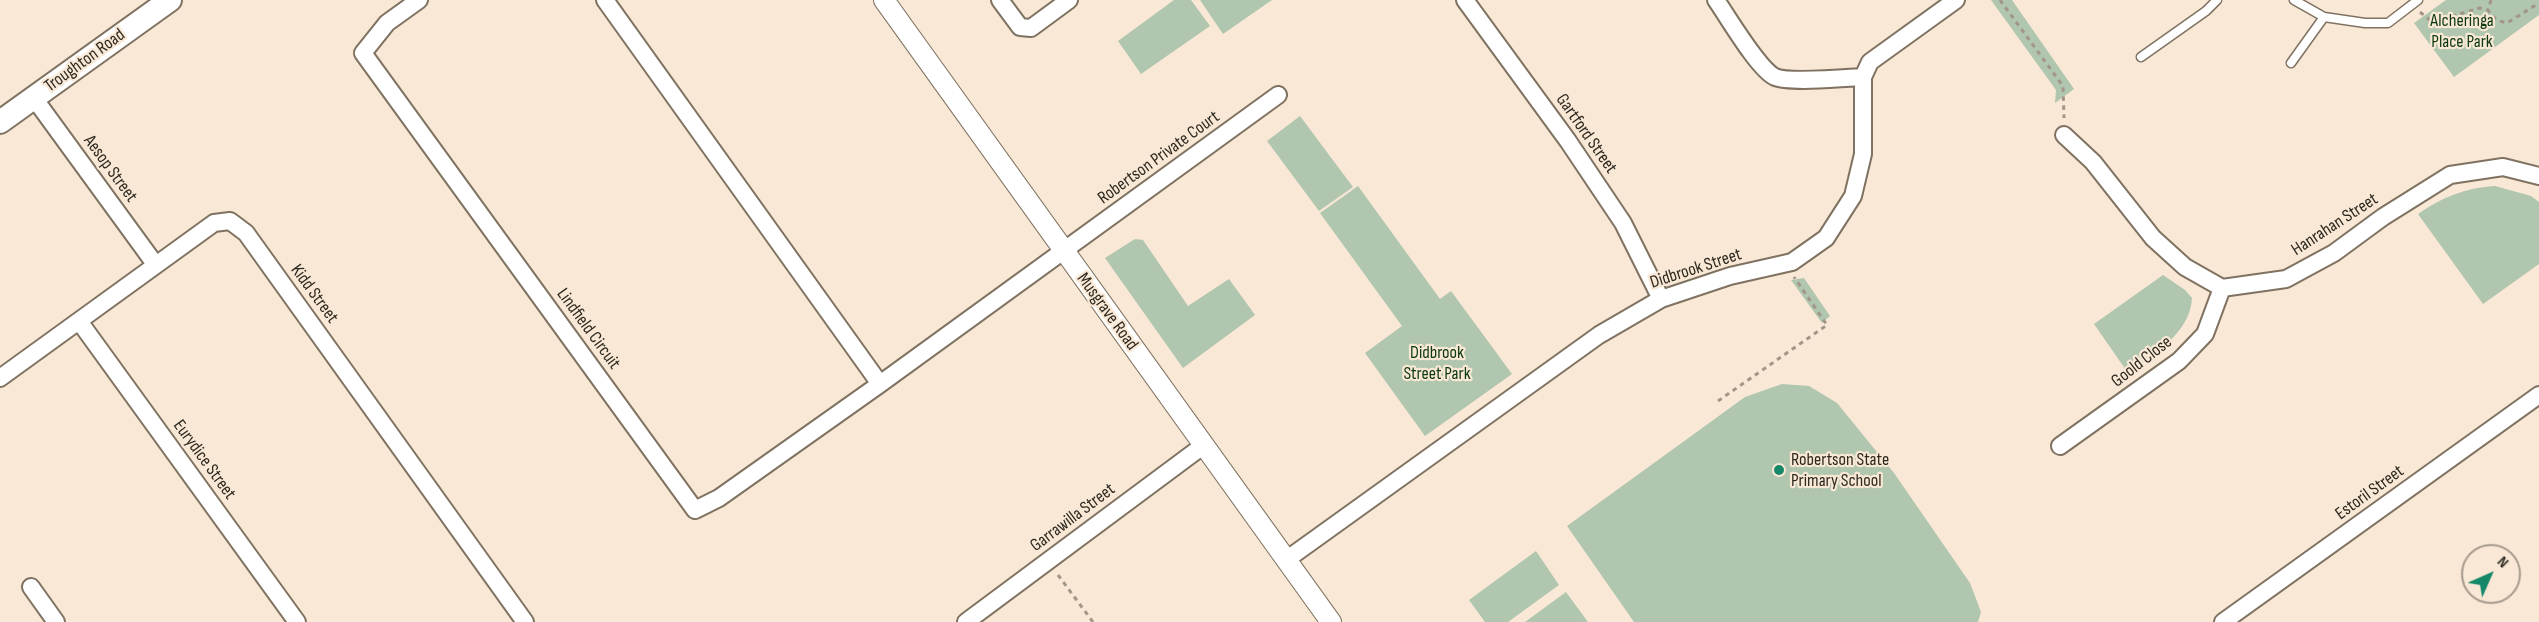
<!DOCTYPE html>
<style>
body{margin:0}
#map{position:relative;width:2539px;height:622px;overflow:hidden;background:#f8e8d5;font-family:"Sofia Sans Condensed",sans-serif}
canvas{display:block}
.north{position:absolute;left:2461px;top:544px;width:60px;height:60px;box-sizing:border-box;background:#f8e8d5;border:2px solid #a79b8d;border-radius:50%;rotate:45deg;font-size:16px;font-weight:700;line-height:24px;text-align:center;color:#2d2820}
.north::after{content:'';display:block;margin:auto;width:21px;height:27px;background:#148868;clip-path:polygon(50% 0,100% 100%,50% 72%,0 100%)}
</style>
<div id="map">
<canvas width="2539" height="622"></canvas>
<div class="north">N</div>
</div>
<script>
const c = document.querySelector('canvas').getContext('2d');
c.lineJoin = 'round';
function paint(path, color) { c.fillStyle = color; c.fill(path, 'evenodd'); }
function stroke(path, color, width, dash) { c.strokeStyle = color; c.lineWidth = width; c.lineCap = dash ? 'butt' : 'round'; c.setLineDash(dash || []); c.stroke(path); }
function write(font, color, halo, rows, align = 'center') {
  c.font = font + ' "Sofia Sans Condensed",sans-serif'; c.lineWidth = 4.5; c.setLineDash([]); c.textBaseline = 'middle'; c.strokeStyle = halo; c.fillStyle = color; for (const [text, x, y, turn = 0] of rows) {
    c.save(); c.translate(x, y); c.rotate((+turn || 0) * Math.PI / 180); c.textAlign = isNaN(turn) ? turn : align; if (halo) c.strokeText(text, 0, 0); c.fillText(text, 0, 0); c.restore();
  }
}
const green = new Path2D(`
 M1174,0h17l19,26 -69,48 -23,-33z
 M1200,0h72l-49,34z
 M1991,0h21l62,89 -19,14 1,-13z
 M2446,0h93v15l-85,62 -40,-54z
 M1300,116l53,71 -34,24 -52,-70z
 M1358,186l82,113 11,-8 61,83 -87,62 -60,-83 37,-27 -82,-113z
 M2495,186l36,10 8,6v62l-56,40 -65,-90c24,-17 47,-26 77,-28z
 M1135,239l8,1 45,66 41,-27 26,36 -72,53 -78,-110z
 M2163,275l22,15 7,8c-2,36 -38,55 -64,75l-34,-49z
 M1804,278l26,38 -8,7 -31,-43z
 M1782,384l27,2 28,17 57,70 76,110 11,29 -3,10h-344l-67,-96 178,-129z
 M1536,551l23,34 -51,37h-23l-16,-22z
 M1566,592l22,30h-63z`);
const path = new Path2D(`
 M2000,0l63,86 1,32
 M2491,0l-3,10c5,8 10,11 19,13l32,-20
 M2420,12l12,10 48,-14 8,2
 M1718,401l109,-76 -33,-48
 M1058,575l35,47`);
const service = new Path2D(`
 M2294,0l30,17 41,6h23l30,-23
 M2141,57l65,-46 11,-11
 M2291,63l33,-46`);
const minor = new Path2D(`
 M419,0l-32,23 -24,30 332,457 24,-12 161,-114 398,-289
 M605,0l275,384
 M1000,0l20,27 11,1 38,-28
 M1465,0l103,141 55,82 38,76
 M1716,0c12,17 42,69 59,77 14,6 71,1 88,0
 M34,98l121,166
 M2064,135l29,27 60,76 32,29 37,21 64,-9 48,-26 49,-36 67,-42 53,-8 36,9
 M79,321l218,301
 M0,378l214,-155 16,-2 16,12 279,389
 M2060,446l119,-85 26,-27 17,-46
 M1286,560l313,-225 62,-36 69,-23 62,-14 34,-24 27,-42 10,-42v-77l7,-15 86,-62
 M31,587l25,35
 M966,622l238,-177
 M2223,622l316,-227`);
const tertiary = new Path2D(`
 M884,0l447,622`);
const secondary = new Path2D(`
 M0,122l170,-122`);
const markers = [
 [1779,470,6,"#148868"]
];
const parkNames = [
 ["Alcheringa",2462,21],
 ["Place Park",2462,42],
 ["Didbrook",1437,353],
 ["Street Park",1437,374]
];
const streetNames = [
 ["Troughton Road",85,61,-36],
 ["Gartford Street",1586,134,55],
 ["Robertson Private Court",1159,158,-36],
 ["Aesop Street",110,169,54],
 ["Hanrahan Street",2335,225,-33],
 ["Didbrook Street",1696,269,-18],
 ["Kidd Street",314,294,54],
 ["Musgrave Road",1107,312,54],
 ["Lindfield Circuit",588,329,54],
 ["Goold Close",2142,362,-38],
 ["Eurydice Street",204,460,54],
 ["Estoril Street",2370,493,-36],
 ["Garrawilla Street",1073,518,-37]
];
const poiNames = [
 ["Robertson State",1791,460],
 ["Primary School",1791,481]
];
paint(green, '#b0c6af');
stroke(service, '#7f7261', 11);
stroke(minor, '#7f7261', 20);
stroke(tertiary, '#7f7261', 22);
stroke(secondary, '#7f7261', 26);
stroke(path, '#a19688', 3, [4.5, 4.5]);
stroke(service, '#fff', 8);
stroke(minor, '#fff', 16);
stroke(tertiary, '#fff', 20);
stroke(secondary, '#fff', 22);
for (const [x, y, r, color] of markers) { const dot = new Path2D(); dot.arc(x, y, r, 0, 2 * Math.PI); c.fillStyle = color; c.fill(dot); stroke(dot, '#f8e8d5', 2); }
write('18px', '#0c390e', '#f8e8d5', parkNames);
write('18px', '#2d2820', '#f8e8d5', streetNames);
write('18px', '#2d2820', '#f8e8d5', poiNames, 'left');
</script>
